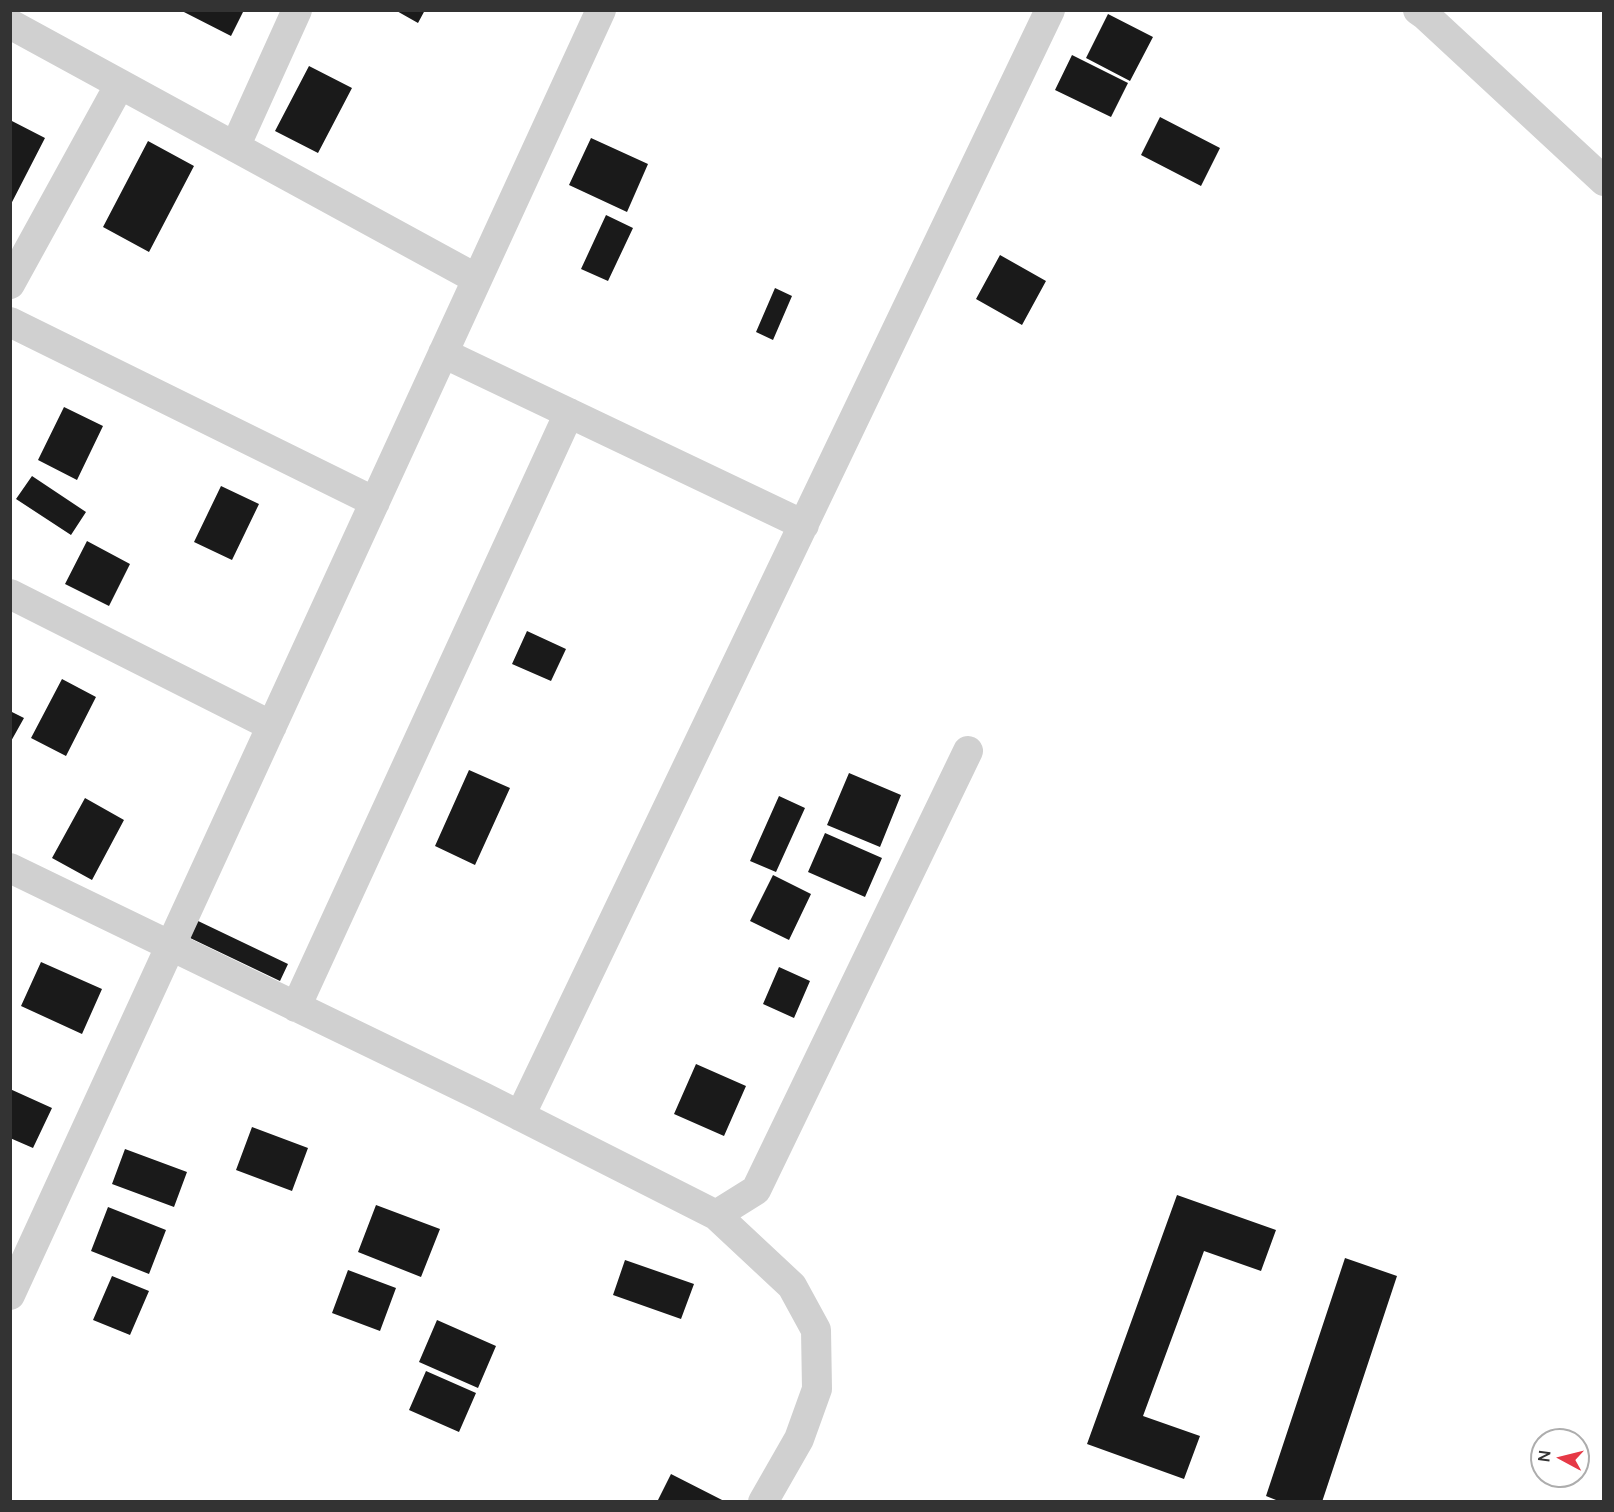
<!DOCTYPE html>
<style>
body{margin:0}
#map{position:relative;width:1614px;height:1512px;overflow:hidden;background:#fff;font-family:Manrope,sans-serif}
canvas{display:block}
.frame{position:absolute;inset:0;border:12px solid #333;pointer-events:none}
.north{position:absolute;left:1530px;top:1428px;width:60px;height:60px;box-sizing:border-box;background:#fff;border:2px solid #adadad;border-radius:50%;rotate:277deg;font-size:16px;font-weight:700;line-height:24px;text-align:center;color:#333}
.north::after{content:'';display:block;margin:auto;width:21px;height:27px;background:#e63946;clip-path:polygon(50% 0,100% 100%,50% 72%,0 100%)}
</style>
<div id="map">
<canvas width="1614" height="1512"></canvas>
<div class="frame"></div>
<div class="north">N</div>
</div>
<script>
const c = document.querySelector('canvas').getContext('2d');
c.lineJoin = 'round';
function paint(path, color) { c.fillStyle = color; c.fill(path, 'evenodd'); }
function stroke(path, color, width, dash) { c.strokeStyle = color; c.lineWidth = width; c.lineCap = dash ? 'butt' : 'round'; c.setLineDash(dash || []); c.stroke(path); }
const building = new Path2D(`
 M180,10h64l-13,26z
 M395,10h30l-7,13z
 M1108,14l45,23 -23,44 -44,-23z
 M1072,55l56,28 -17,34 -56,-27z
 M309,66l43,22 -34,65 -43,-22z
 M1160,117l60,31 -19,38 -60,-31z
 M10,120l35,18 -35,68z
 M591,138l57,26 -21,48 -58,-27z
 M148,141l46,25 -45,86 -46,-25z
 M606,215l27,13 -25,53 -27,-12z
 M1000,255l46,26 -24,44 -46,-26z
 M775,288l17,8 -19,44 -17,-8z
 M64,407l39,19 -26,54 -39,-20z
 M32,476l54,36 -15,23 -55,-36z
 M221,486l38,18 -27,56 -38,-18z
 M87,541l43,23 -21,42 -44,-22z
 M527,631l39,18 -15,32 -39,-17z
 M62,679l34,18 -30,59 -35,-18z
 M10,711l14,7 -14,25z
 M469,770l41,18 -35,77 -40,-19z
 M849,773l52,22 -21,52 -53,-22z
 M779,796l26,12 -29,64 -26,-11z
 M85,798l39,22 -32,60 -40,-22z
 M825,833l57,25 -17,39 -57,-25z
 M773,875l38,19 -22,46 -39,-19z
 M196,920l92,44 -8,17 -92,-44z
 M41,962l61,27 -20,45 -61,-28z
 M779,967l31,14 -16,37 -31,-14z
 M696,1064l50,22 -22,50 -50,-22z
 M10,1089l42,19 -19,40 -23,-10z
 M252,1127l56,21 -16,43 -56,-21z
 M125,1149l62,23 -13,35 -62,-23z
 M1177,1195l99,35 -15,41 -57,-20 -61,165 57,20 -16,43 -97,-35z
 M376,1205l64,24 -19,48 -63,-25z
 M108,1207l58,23 -17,44 -58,-23z
 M1345,1258l52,18 -75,226h-41l-15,-6z
 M625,1260l69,24 -13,35 -68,-24z
 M348,1270l48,18 -16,43 -48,-18z
 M112,1276l37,15 -19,44 -37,-15z
 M437,1320l59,26 -18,42 -59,-26z
 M426,1371l50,22 -17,39 -50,-22z
 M671,1474l55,28h-69z`);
const minor = new Path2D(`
 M1418,10l7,5 179,166
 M10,24l467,255
 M235,147l62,-137
 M10,284l110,-200
 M10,322l365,180
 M443,353l361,172
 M10,594l262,132
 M10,868l473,229 233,118 76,71 24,44 1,59 -18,50 -36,63
 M296,1007l273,-594
 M520,1116l530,-1106
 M716,1215l40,-25 212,-439
 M10,1295l591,-1285`);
paint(building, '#1a1a1a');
stroke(minor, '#d0d0d0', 30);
</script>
